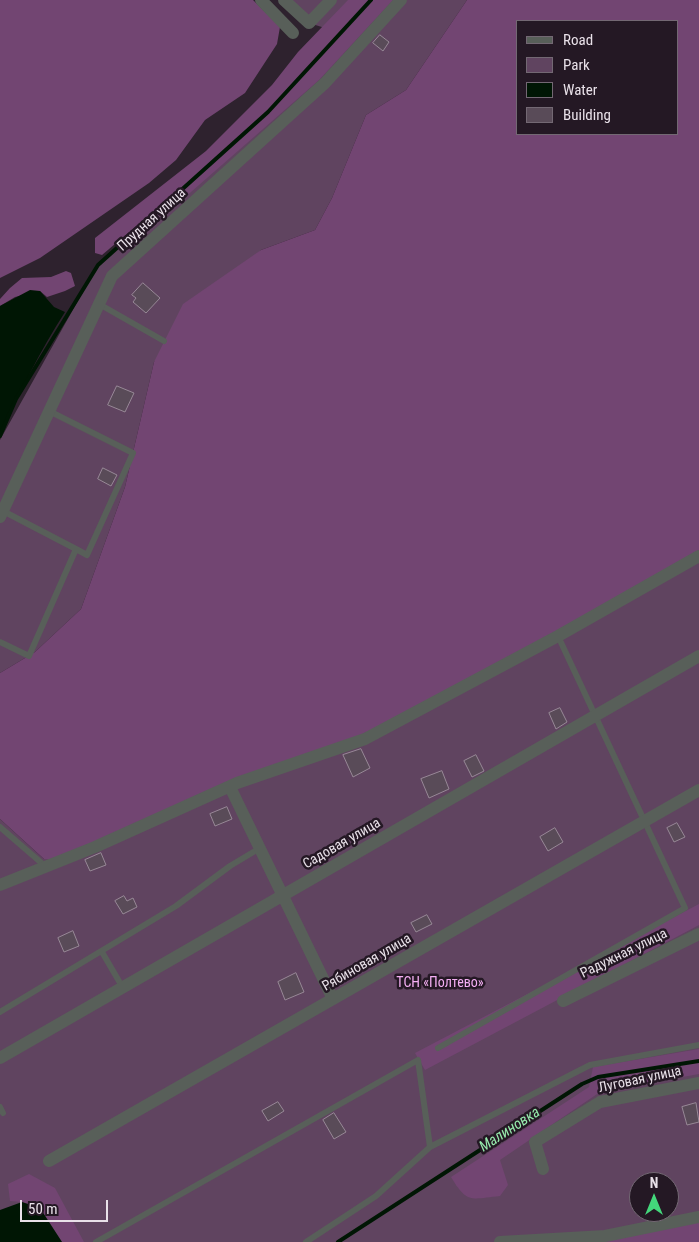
<!DOCTYPE html>
<meta charset="utf-8">
<style>
body{margin:0}
#map{position:relative;width:699px;height:1242px;overflow:hidden;background:#2e222e;font-family:"Roboto Condensed",sans-serif}
canvas{display:block}
.legend{position:absolute;left:516px;top:20px;width:162px;height:115px;box-sizing:border-box;background:#241824;border:1px solid #736873;margin:0;padding:6px 9px;list-style:none;font-size:15px;color:#e9e1e9}
.legend li{display:flex;align-items:center;gap:10px;height:25px}
.legend b{width:25px;border:1px solid #736873}
.north{position:absolute;left:629px;top:1172px;width:50px;height:50px;box-sizing:border-box;background:#241824;border:1px solid #736873;border-radius:50%;rotate:0deg;font-size:14px;font-weight:700;line-height:20px;text-align:center;color:#e9e1e9}
.north::after{content:'';display:block;margin:auto;width:18px;height:22px;background:#43d77b;clip-path:polygon(50% 0,100% 100%,50% 72%,0 100%)}
.scale{position:absolute;left:20px;top:1200px;width:88px;height:22px;box-sizing:border-box;border:2px solid #e9e1e9;border-top:0;padding-left:6px;font-size:15px;line-height:18px;white-space:nowrap;color:#e9e1e9;-webkit-text-stroke:4px #241824;paint-order:stroke}
</style>
<div id="map">
<canvas width="699" height="1242"></canvas>
<ul class="legend">
<li><b style="height:6px;background:#585f59"></b>Road</li>
<li><b style="height:14px;background:#604460"></b>Park</li>
<li><b style="height:14px;background:#001604"></b>Water</li>
<li><b style="height:14px;background:#594b58"></b>Building</li>
</ul>
<div class="north">N</div>
<div class="scale">50 m</div>
</div>
<script>
const c = document.querySelector('canvas').getContext('2d');
c.lineJoin = 'round';
function paint(path, color) { c.fillStyle = color; c.fill(path, 'evenodd'); }
function stroke(path, color, width, dash) { c.strokeStyle = color; c.lineWidth = width; c.lineCap = dash ? 'butt' : 'round'; c.setLineDash(dash || []); c.stroke(path); }
function write(font, color, halo, rows, align = 'center') {
  c.font = font + ' "Roboto Condensed",sans-serif'; c.lineWidth = 5; c.setLineDash([]); c.textBaseline = 'middle'; c.strokeStyle = halo; c.fillStyle = color; for (const [text, x, y, turn = 0] of rows) {
    c.save(); c.translate(x, y); c.rotate((+turn || 0) * Math.PI / 180); c.textAlign = isNaN(turn) ? turn : align; if (halo) c.strokeText(text, 0, 0); c.fillText(text, 0, 0); c.restore();
  }
}
const green = new Path2D(`
 M284,0h183l-61,90 -40,25 -34,83 -17,32 -54,20 -107,112 -29,125 -44,122 -46,43 -35,21v-233l98,-175 170,-153 73,-79 -32,-10z
 M699,550v670l-94,16 -105,6h-500v-423l44,40zM639,1182h30v30h-30z`);
const forest = new Path2D(`
 M0,0h253l27,27 -3,17 -32,49 -40,27 -29,40 -27,23 -109,75 -40,20z
 M348,0h45l-74,80 -136,119 -16,1 -65,55 -7,-2v-15l111,-87 66,-66 26,-33z
 M467,0h232v550l-273,155 -114,52 -251,103 -17,-1 -44,-40v-146l35,-21 46,-43 44,-122 29,-125 29,-58 78,-54 54,-20 17,-32 34,-83 40,-25zM518,21h160v113h-160z
 M66,271l5,2 4,13 -10,5 -18,6 -7,-6 -25,6 -15,9v-7l10,-11 12,-10 29,-1z
 M699,904v21l-274,145 -10,-17z
 M699,1049v25l-99,18 -100,68 8,25 -8,11c-29,3 -33,8 -49,-19l138,-90 4,-20z
 M29,1174l26,14 29,54h-22l-22,-34 -18,-6 -12,-1 -2,-17z
 M699,1220v22h-199z`);
const water = new Path2D(`
 M30,290l10,1 14,16 11,5c-25,39 -46,81 -65,124v-130z
 M22,1202l18,6 22,34h-62v-32z`);
const stream = new Path2D(`
 M0,436l16,-37 82,-134 170,-153 103,-112
 M338,1242l244,-158 16,-7 101,-16`);
const building = new Path2D(`
 M380,35l9,7 -6,9 -10,-8z
 M143,283l17,15 -14,15 -13,-11 3,-4 -4,-3z
 M117,386l17,7 -9,19 -17,-7z
 M103,468l14,7 -6,11 -13,-7z
 M560,708l7,14 -11,7 -7,-16z
 M361,749l9,19 -17,9 -10,-22z
 M476,755l8,16 -12,6 -8,-16z
 M442,771l7,18 -20,9 -8,-19z
 M227,807l5,12 -17,7 -5,-12z
 M677,823l8,14 -11,5 -7,-14z
 M555,828l8,14 -15,9 -8,-14z
 M101,853l5,12 -16,6 -5,-11z
 M124,896l3,5 6,-3 4,9 -14,7 -8,-13z
 M427,915l5,9 -16,8 -5,-9z
 M73,931l6,15 -15,6 -6,-14z
 M296,973l8,19 -19,8 -7,-18z
 M278,1102l6,9 -16,10 -6,-10z
 M696,1103l3,19 -12,3 -5,-18z
 M334,1113l12,19 -12,7 -11,-19z`);
const service = new Path2D(`
 M99,304l65,37
 M3,511l73,38
 M0,642l29,14 47,-107 11,6 46,-102 -84,-42
 M0,827l45,39
 M102,952l21,36
 M0,1012l176,-106 54,-40 30,-18
 M438,1048l247,-140 -127,-272
 M0,1107l3,6
 M96,1242l322,-182 12,87
 M306,1242l70,-46 54,-49 160,-82 109,-20`);
const minor = new Path2D(`
 M261,0l32,33
 M284,0l25,23 22,-23
 M0,517l112,-241 213,-193 76,-83
 M230,787l103,212
 M0,885l95,-38 142,-64 128,-44 193,-103 141,-80
 M563,1001l136,-67
 M0,1058l699,-402
 M49,1161l650,-371
 M543,1169l-8,-27 65,-40 99,-19
 M500,1242l105,-6 94,-19`);
const streetNames = [
 ["Прудная улица",152,220,-42],
 ["Садовая улица",342,844,-30],
 ["Радужная улица",624,954,-26],
 ["Рябиновая улица",367,963,-30],
 ["Луговая улица",640,1080,-12]
];
const parkNames = [
 ["ТСН «Полтево»",440,983]
];
const waterNames = [
 ["Малиновка",510,1130,-33]
];
paint(green, '#604460');
paint(forest, '#724572');
paint(water, '#001604');
stroke(stream, '#001604', 4);
paint(building, '#594b58');
stroke(building, '#978896', 1);
stroke(service, '#585f59', 6);
stroke(minor, '#585f59', 12);
write('14px', '#e9e1e9', '#241824', streetNames);
write('14px', '#f5aff4', '#241824', parkNames);
write('italic 15px', '#97ecad', '#241824', waterNames);
</script>
